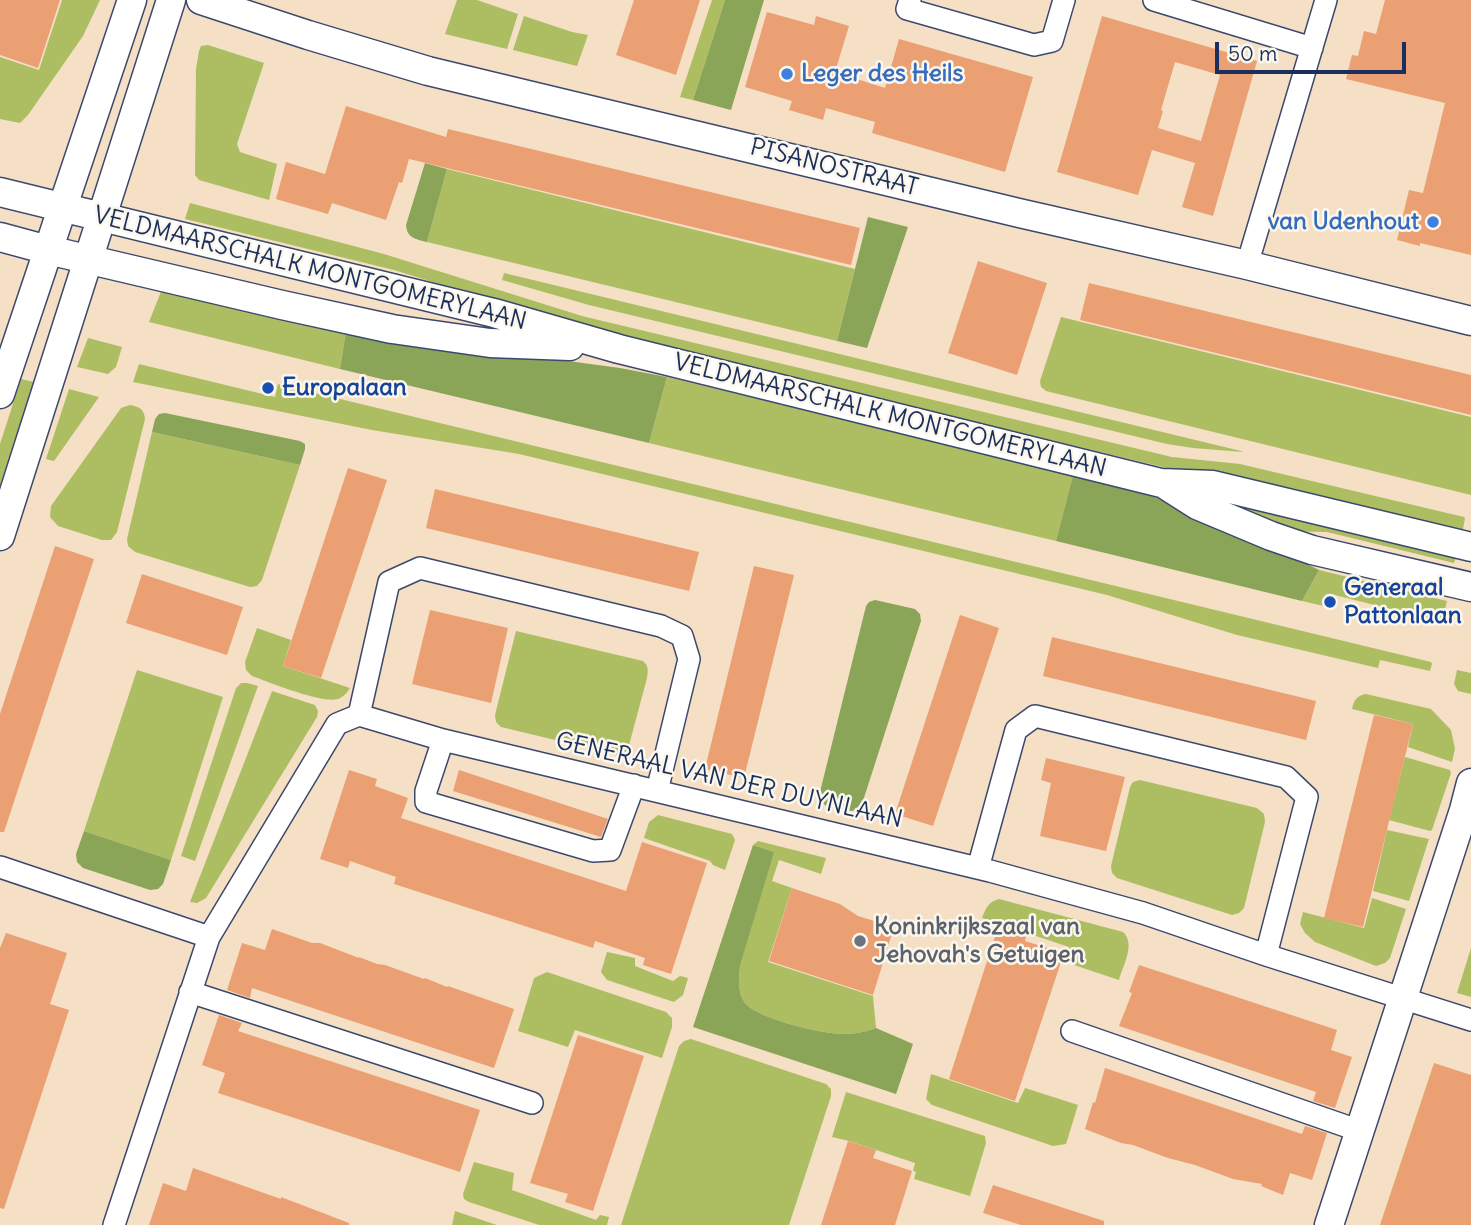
<!DOCTYPE html>
<style>
body{margin:0}
#map{position:relative;width:1471px;height:1225px;overflow:hidden;background:#f5dfc5;font-family:Delius,sans-serif}
canvas{display:block}
.scale{position:absolute;left:1215px;top:42px;width:191px;height:32px;box-sizing:border-box;border:4px solid #1b2f5e;border-top:0;padding-left:9px;font-size:21px;line-height:24px;white-space:nowrap;color:#1b2f5e;-webkit-text-stroke:5px #fbf7ec;paint-order:stroke}
</style>
<div id="map">
<canvas width="1471" height="1225"></canvas>
<div class="scale">50 m</div>
</div>
<script>
const c = document.querySelector('canvas').getContext('2d');
c.lineJoin = 'round';
function paint(path, color) { c.fillStyle = color; c.fill(path, 'evenodd'); }
function stroke(path, color, width, dash) { c.strokeStyle = color; c.lineWidth = width; c.lineCap = dash ? 'butt' : 'round'; c.setLineDash(dash || []); c.stroke(path); }
function write(font, color, halo, rows, align = 'center') {
  c.font = font + ' Delius,sans-serif'; c.lineWidth = 5; c.setLineDash([]); c.textBaseline = 'middle'; c.strokeStyle = halo; c.fillStyle = color; for (const [text, x, y, turn = 0] of rows) {
    c.save(); c.translate(x, y); c.rotate((+turn || 0) * Math.PI / 180); c.textAlign = isNaN(turn) ? turn : align; if (halo) c.strokeText(text, 0, 0); c.fillText(text, 0, 0); c.restore();
  }
}
const green = new Path2D(`
 M62,0h38l-17,36 -55,79 -8,8 -20,-4v-62l39,13z
 M457,0h20l41,14 -11,35 -62,-15z
 M712,0h13l-32,100 -13,-3z
 M524,16l48,16 16,3 -11,31 -64,-16z
 M208,45l56,18 -27,81 3,8 37,12 -8,36 -70,-20 -4,-5 1,-106 3,-18 2,-5z
 M447,169l408,100 -18,72 -410,-99z
 M190,203l194,51 198,62 590,141 68,7 224,53 1,1 -3,17 -266,-60 -620,-149 -73,-22 -109,-34 -209,-51z
 M504,273l737,178 2,1 -50,-4 -26,-4 -578,-139 -87,-25z
 M162,289l184,42 -6,38 -191,-47z
 M1061,317l410,100v78l-425,-104 -5,-4 -1,-6z
 M88,338l34,9 -6,20 -8,7 -31,-7z
 M139,364l136,33 3,-13 1153,278 1,2 -2,7 -50,-11 -2,8 -141,-33 -130,-40 -588,-141 -147,-24 -239,-48z
 M667,377l406,98 -17,66 -407,-98z
 M21,379l13,3 -34,103v-41z
 M69,389l30,8 -45,64 -8,-2z
 M130,405c10,2 14,4 15,14l-28,113 -6,8h-9l-44,-14 -8,-9 1,-11 70,-98z
 M152,432l148,33 -38,115 -5,6 -7,1 -115,-35 -7,-6 -1,-7z
 M1193,489l264,66 -3,8 -127,-31 -49,-1z
 M1319,570l128,31 -5,21 -111,-28 -3,13 -26,-6z
 M257,628l34,12 -8,26 67,22c-3,5 -7,9 -12,11 -16,5 -69,-17 -86,-23l-6,-6 -1,-8z
 M516,631l127,30c6,5 5,10 4,17l-19,71 -3,5 -7,1 -117,-28 -5,-5 -1,-7z
 M137,670l86,27 -52,163 -87,-29z
 M1457,670l14,3v21l-13,-3 -4,-7z
 M241,683h6l11,3 -63,175 -14,-5 55,-168z
 M272,691l43,14 3,6 -1,6 -111,181 -9,5 -7,-1z
 M1366,694l65,15 20,21 4,19 -3,13 -44,-15 5,-23 -61,-15c2,-9 4,-13 14,-15z
 M1405,757l45,13 1,3 -19,57 -2,1 -41,-11z
 M1140,780l117,28 7,6 1,8 -21,86 -5,5 -7,2 -115,-37 -5,-5 -1,-7 19,-79 3,-5z
 M658,815l74,19 3,6 -10,30 -12,-5 -3,-4 -66,-23 5,-16z
 M1387,830l42,9 -20,62 -36,-10z
 M758,841l68,17 -5,16 -42,-14 -7,21 20,7 -24,74 105,34 3,32c-11,4 -21,6 -32,6 -22,0 -86,-15 -99,-31 -8,-11 -6,-25 -5,-37l33,-114 -20,-7z
 M1372,898l34,11 -16,49 -5,5 -9,3 -61,-24 -10,-9 -5,-9 3,-12 61,16z
 M999,899l124,33c13,12 0,33 -4,48l-54,-18 4,-15 -87,-29c4,-10 6,-16 17,-19z
 M1471,948v49l-14,-4z
 M607,952l28,6v8l38,15 7,-5 8,2 -5,17 -9,7 -67,-22 -6,-8z
 M547,972l119,40 6,6v9l-10,31 -87,-28 -7,17 -50,-16 16,-53z
 M691,1039l135,45 5,5v7l-42,129h-168l58,-179 5,-5z
 M931,1074l87,29 7,-15 53,17 -12,39 -13,2 -121,-41 -6,-6z
 M846,1092l139,44 1,7 -16,53 -56,-17 2,-7 -3,-1 2,-8 -66,-22 -17,-4z
 M474,1162l40,11 -2,17 84,30 4,-5 9,2 -2,8h-68l-70,-23 -5,-3 -1,-5z
 M455,1211l42,14h-45z`);
const forest = new Path2D(`
 M725,0h39l-33,110 -38,-10z
 M425,163l22,6 -20,73c-12,-3 -20,-4 -21,-17z
 M868,217l40,10 -41,121 -30,-7z
 M346,331l274,37 47,9 -18,66 -309,-74z
 M165,413l135,28 5,3v5l-5,16 -148,-33 3,-13 4,-5z
 M1073,475l63,16 33,11 97,41 53,27 -17,31 -246,-60z
 M875,600l40,9 5,5 1,7 -60,186 -5,3 -5,1 -25,-5 -5,-5 -2,-5 47,-190 3,-4z
 M84,831l87,29 -8,24 -5,5 -8,1 -67,-22 -6,-6 -1,-8z
 M753,845l21,7 -34,114c-1,12 -3,26 5,37 13,16 77,31 99,31 11,0 21,-2 32,-6l37,16 -17,50 -203,-67z`);
const building = new Path2D(`
 M0,0h60l-22,68 -38,-13z
 M634,0h66l-24,75 -60,-20z
 M1385,0h86v255l-51,-12v3l-23,-6 12,-50 14,3 22,-90 -99,-24 6,-24 6,1 6,-25 12,3z
 M767,12l47,13 2,-9 33,10 -14,46 50,16 14,-49 134,38 -28,95 -133,-39 3,-11 -49,-14 -3,12 -34,-10 3,-9 -47,-14z
 M1102,16l155,45 -44,155 -31,-9 13,-44 -43,-13 -14,45 -81,-23zM1175,62l45,13 -19,66 -43,-13 5,-17 -2,-1z
 M346,106l100,31 2,-8 412,99 -9,37 -442,-106 -7,24 -3,-1 -13,38 -54,-17 -4,11 -52,-15 10,-37 39,12z
 M978,261l69,22 -30,92 -69,-22z
 M1089,283l382,92v40l-391,-95z
 M348,468l39,12 -66,198 -38,-12z
 M435,489l264,63 -10,39 -263,-63z
 M55,546l39,13 -90,273h-4v-118z
 M754,566l40,9 -50,203 -39,-9z
 M142,574l101,33 -16,48 -101,-32z
 M430,610l78,18 -17,75 -79,-19z
 M960,615l39,13 -66,198 -38,-12z
 M1052,637l264,64 -10,39 -263,-64z
 M1374,715l39,9 -50,203 -39,-9z
 M1046,758l79,19 -19,74 -66,-15 11,-53 -10,-3z
 M349,770l28,9 -2,7 33,12 -7,20 225,73 16,-49 65,21 -36,111 -28,-9 2,-7 -50,-17 -2,7 -199,-64 2,-7 -46,-16 -2,7 -28,-9z
 M459,770l149,49 -7,18 -148,-46z
 M792,888l48,16 18,12 36,11 -21,68 -104,-34z
 M999,924l28,9 -2,8 39,12 -49,148 -66,-22z
 M272,929l40,14h8l39,15v-1l18,7 8,1 39,14 1,-1 22,9 1,-1 66,23 -20,59 -242,-80 -2,10 -23,-8 15,-47 23,7z
 M6,933l61,20 -17,51 19,6 -65,199 -4,-1v-260z
 M1139,965l198,65 -6,20 21,7 -17,51 -22,-7 3,-9 -197,-66 13,-33 -3,-1z
 M219,1015l23,8 -4,8 242,79 -20,62 -242,-79 7,-20 -23,-8z
 M578,1035l66,21 -51,155 -28,-9 3,-8 -38,-11z
 M1434,1063l37,12v150h-91z
 M1105,1068l197,66 3,-8 22,7 -15,47 -22,-7 -7,22 -22,-9 1,-2 -29,-5 -38,-14 -27,-7 -35,-13 -12,-2 -36,-14 8,-27 2,1z
 M848,1141l28,9 -3,8 39,13 -17,54h-74z
 M193,1168l88,31v-2l68,26v2h-200l14,-42 23,8z
 M993,1185l111,36v4h-83l-38,-12z`);
const street = new Path2D(`
 M910,0l-3,9 127,36 18,-4 12,-41
 M1154,0l158,48
 M1247,265l79,-265
 M359,715l30,-133 31,-14 241,58 21,10 7,23 -32,132
 M443,740l-17,51v11l167,49 17,-1 24,-65
 M0,867l209,70
 M978,868l38,-138 19,-14 251,61 21,20 -41,158
 M190,992l342,111
 M1072,1031l288,100
 M114,1225l95,-288 128,-213 22,-9 84,25 547,131 153,42 123,42 205,65`);
const secondary = new Path2D(`
 M201,0l107,35 120,36 591,142 228,52 224,56
 M0,192l494,121 125,36 542,134 52,2 258,62
 M0,237l48,13 234,55 110,24 98,14 80,3
 M0,394l132,-394
 M1164,484l33,21 74,31 41,14 159,37
 M0,536l171,-536
 M1329,1225l135,-415 7,-27`);
const markers = [
 [787,74,7,"#3f7fe0"],
 [1433,222,7,"#3f7fe0"],
 [268,388,7,"#1a4fb4"],
 [1330,602,7,"#1a4fb4"],
 [860,941,7,"#6b7280"]
];
const shopNames = [
 ["Leger des Heils",801,74],
 ["van Udenhout",1419,222,"right"]
];
const streetNames = [
 ["PISANOSTRAAT",834,168,14],
 ["VELDMAARSCHALK MONTGOMERYLAAN",310,269,14],
 ["VELDMAARSCHALK MONTGOMERYLAAN",890,416,14],
 ["GENERAAL VAN DER DUYNLAAN",729,781,13]
];
const transitNames = [
 ["Europalaan",282,388],
 ["Generaal",1344,588],
 ["Pattonlaan",1344,616]
];
const worshipNames = [
 ["Koninkrijkszaal van",874,927],
 ["Jehovah's Getuigen",874,955]
];
paint(green, '#adbe62');
paint(forest, '#8aa558');
paint(building, '#eaa073');
stroke(street, '#3c496d', 24);
stroke(secondary, '#3c496d', 31);
stroke(street, '#fff', 21);
stroke(secondary, '#fff', 28);
for (const [x, y, r, color] of markers) { const dot = new Path2D(); dot.arc(x, y, r, 0, 2 * Math.PI); c.fillStyle = color; c.fill(dot); stroke(dot, '#fbf7ec', 2.5); }
write('bold 24px', '#366cbe', '#fbf7ec', shopNames, 'left');
write('24px', '#1b2f5e', '#fbf7ec', streetNames);
write('bold 24px', '#164399', '#fbf7ec', transitNames, 'left');
write('bold 24px', '#5b616d', '#fbf7ec', worshipNames, 'left');
</script>
